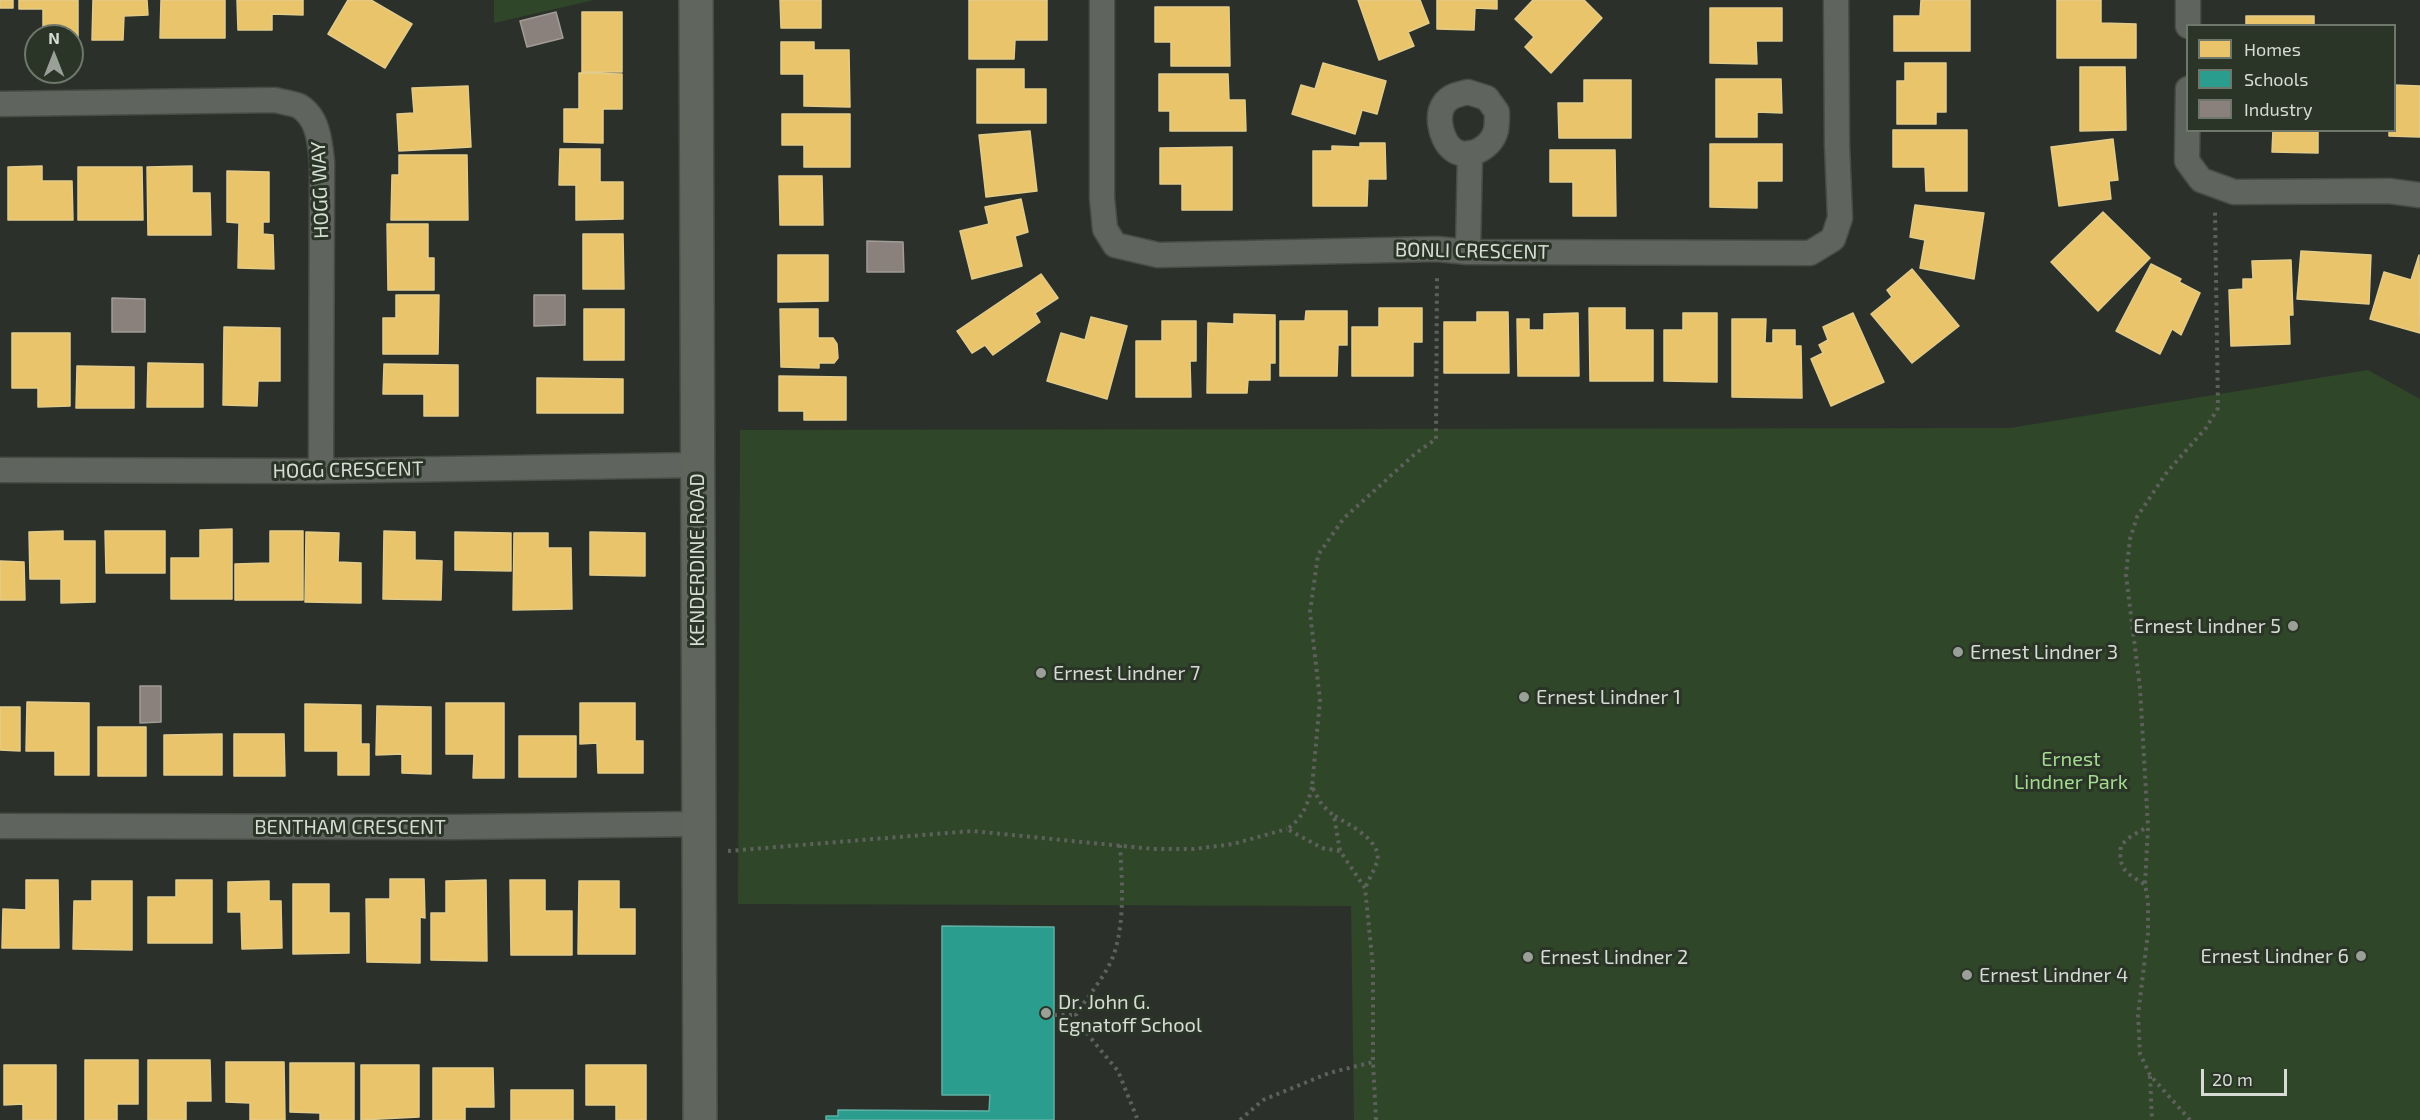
<!DOCTYPE html>
<style>
body{margin:0}
#map{position:relative;width:2420px;height:1120px;overflow:hidden;background:#2b312a;font-family:"Exo 2",sans-serif}
canvas{display:block}
.legend{position:absolute;left:2186px;top:24px;width:210px;height:108px;box-sizing:border-box;background:#2a3427;border:2px solid #6f776c;margin:0;padding:8px 10px;list-style:none;font-size:18px;color:#d6dcd4}
.legend li{display:flex;align-items:center;gap:12px;height:30px}
.legend b{width:30px;border:2px solid #6f776c}
.north{position:absolute;left:24px;top:24px;width:60px;height:60px;box-sizing:border-box;background:#2a3427;border:2px solid #6f776c;border-radius:50%;rotate:0deg;font-size:16px;font-weight:700;line-height:24px;text-align:center;color:#d6dcd4}
.north::after{content:'';display:block;margin:auto;width:21px;height:27px;background:#9aa098;clip-path:polygon(50% 0,100% 100%,50% 72%,0 100%)}
.scale{position:absolute;left:2201px;top:1069px;width:86px;height:27px;box-sizing:border-box;border:3px solid #d6dcd4;border-top:0;padding-left:8px;font-size:18px;line-height:21px;white-space:nowrap;color:#d6dcd4;-webkit-text-stroke:4px #2a3427;paint-order:stroke}
</style>
<div id="map">
<canvas width="2420" height="1120"></canvas>
<ul class="legend">
<li><b style="height:16px;background:#e9c46a"></b>Homes</li>
<li><b style="height:16px;background:#2a9d8f"></b>Schools</li>
<li><b style="height:16px;background:#8a817c"></b>Industry</li>
</ul>
<div class="north">N</div>
<div class="scale">20 m</div>
</div>
<script>
const c = document.querySelector('canvas').getContext('2d');
c.lineJoin = 'round';
function paint(path, color) { c.fillStyle = color; c.fill(path, 'evenodd'); }
function stroke(path, color, width, dash) { c.strokeStyle = color; c.lineWidth = width; c.lineCap = dash ? 'butt' : 'round'; c.setLineDash(dash || []); c.stroke(path); }
function write(font, color, halo, rows, align = 'center') {
  c.font = font + ' "Exo 2",sans-serif'; c.lineWidth = 6; c.setLineDash([]); c.textBaseline = 'middle'; c.strokeStyle = halo; c.fillStyle = color; for (const [text, x, y, turn = 0] of rows) {
    c.save(); c.translate(x, y); c.rotate((+turn || 0) * Math.PI / 180); c.textAlign = isNaN(turn) ? turn : align; if (halo) c.strokeText(text, 0, 0); c.fillText(text, 0, 0); c.restore();
  }
}
const green = new Path2D(`
 M494,0h100l-100,23z
 M2368,370l52,29v721h-1066l-3,-214 -613,-2 2,-474 1270,-2z`);
const homes = new Path2D(`
 M0,0h13v8h-13z
 M19,0h59v38h-6v-2h-29v-27h-24z
 M93,0h54l1,15 -24,1 -1,24h-31z
 M161,0h64v38h-65z
 M237,0h66v15l-31,-1v16h-34z
 M348,0h23l41,24 -27,44 -57,-34z
 M780,0h41v28h-40z
 M969,0h78v40h-32l-1,19h-45z
 M1358,0h62l9,23 -21,9 6,14 -35,14z
 M1437,0h60v9l-22,-1 -1,22 -37,-1z
 M1533,0h51l18,18 -51,55 -26,-26 9,-10 -19,-18z
 M1921,0h49v51h-76v-35h26z
 M2057,0h44v23l35,1v34h-79z
 M1155,7h74l1,59h-59v-24h-16z
 M1710,8h72v33h-26l1,23 -47,-1z
 M582,12h40v60h-40z
 M2246,16h68v10h-68z
 M781,42h33v8h35l1,57 -46,-1v-32h-23z
 M1323,63l63,18 -9,33 -15,-4 -7,24 -63,-20 9,-29 14,4z
 M1905,63h41v49h-10v12h-39v-43h8z
 M2080,67h45l1,63 -46,1z
 M977,69h47v20h22v34h-69z
 M579,73l43,1v35h-19v34l-39,-1v-33h15z
 M1159,74h69l1,26h16l1,31h-76v-20h-11z
 M1716,79h65l1,34 -25,-1v25h-41z
 M1584,80h47v58h-72l-1,-35h26z
 M2394,85l26,1v51l-31,-1v-6h5z
 M468,86l3,61 -72,4 -2,-37 17,-1 -2,-25z
 M782,114h68v53h-46v-22h-22z
 M1893,130h74v61h-41l-1,-24h-32z
 M2273,130h45v23l-46,-1z
 M1030,131l7,60 -51,6 -7,-62z
 M2113,139l5,41 -9,1 2,18 -52,7 -8,-59z
 M1360,143h25l1,36h-18l-1,27h-54v-55h19v-5l28,1z
 M1710,144h72v37h-25v27l-47,-1z
 M1232,147v63h-50v-26h-22v-36z
 M560,149h40v33h23v37l-47,1v-35h-17z
 M1550,150h65l1,66h-43v-34h-23z
 M399,155h68l1,65h-77l1,-45h7z
 M42,166v15h30l1,39h-65v-53z
 M192,166v27h18l1,42h-63l-1,-68z
 M78,167h64l1,53h-65z
 M227,171l42,1v50h-6v12l10,1 1,34 -36,-1 1,-45 -12,-1z
 M779,176h43l1,49h-43z
 M1021,199l7,33 -13,4 7,30 -50,13 -12,-48 29,-7 -4,-17z
 M1915,205l69,8 -10,66 -54,-11 5,-28 -15,-3z
 M2103,212l47,46 -52,53 -47,-49z
 M387,224h41v34h6v32h-46z
 M583,234h40l1,55h-41z
 M2301,251l70,4 -2,49 -72,-5z
 M778,255h50v46l-50,1z
 M2419,255l1,78 -50,-14 14,-47 27,8z
 M2291,260l2,55h-4l1,29 -59,2 -2,-56 14,-1v-10h10l-1,-18z
 M2151,264l30,15 -2,3 21,11 -19,42 -9,-6 -12,25 -44,-23z
 M1912,269l47,57 -47,37 -41,-49 21,-17 -5,-7z
 M1041,274l17,24 -23,15 5,9 -47,33 -8,-10 -13,8 -15,-22z
 M396,295h43l-1,59h-55v-36h13z
 M1379,308h43v34h-9v34h-61v-49h27z
 M1589,308h36v22h28v51h-63z
 M584,309h40v51h-40z
 M780,309h38v29h15l4,6 1,14 -4,5h-15v5l-38,-1z
 M1306,311h41v34h-9l-1,31h-57v-55h25z
 M1477,312h31l1,61h-65v-51h33z
 M1578,313l1,63h-61l-1,-57h12v11h15v-16z
 M1683,313h34v69l-53,-1v-51h19z
 M1853,313l31,69 -53,24 -20,-47 12,-6 -4,-8 9,-5 -5,-13z
 M1234,314l41,1v48h-5v17h-22l-1,13h-40l1,-70 26,1z
 M1091,317l36,9 -20,73 -60,-18 14,-48 24,7z
 M1732,319h34l-1,24h8v-13h22v16h6l1,52 -70,-1z
 M1162,321h34v40h-6l1,36h-55v-56h26z
 M224,327l56,1v53h-22l-1,25 -34,-1z
 M12,333h58v73l-32,1v-19h-26z
 M148,363l55,1v43h-56z
 M384,364l74,1v51h-34v-22h-41z
 M77,366l57,1v41h-58z
 M779,376l67,1v43h-42v-9h-25z
 M537,378l86,1v34h-86z
 M232,529v70h-61v-41h29v-28z
 M63,531v10h32v61l-34,1v-24h-31l-1,-47z
 M105,531h60v42h-59z
 M270,531h33v69h-68v-36l35,-1z
 M384,531l31,1v28l27,1 -1,39 -58,-1z
 M306,532l33,1 -1,29 23,1v40l-56,-1z
 M455,532l56,1v38l-56,-1z
 M590,532l55,1v43l-55,-1z
 M514,533h34v15h23l1,61 -59,1z
 M0,561l24,1 1,38h-25z
 M27,702l62,1v72h-34v-24h-29z
 M446,703h58v75h-31l1,-24h-28z
 M580,703h55v38h8v32h-45l-1,-30 -17,1z
 M305,704l56,1v39h8v31h-31v-24h-33z
 M377,706l54,1v67l-29,-1v-19l-26,1z
 M0,707h20v44l-20,-1z
 M98,727h48v49h-48z
 M222,734v41h-58v-40z
 M234,734h50l1,42h-51z
 M519,736h57v41h-57z
 M390,879h34l1,39 -5,-1v46l-53,-1 -1,-63h24z
 M26,880h32l1,68h-57l1,-39 23,1z
 M176,880h36v63h-64v-46h28z
 M486,880l1,81 -56,-1v-47h15v-32z
 M510,880h35v31h27v44h-61z
 M92,881h40v69l-59,-1 1,-48h18z
 M269,881v20h12l1,47 -40,1 -1,-37h-13v-30z
 M579,881h40v28h16v45h-57z
 M293,884h36v29h20v40l-56,1z
 M85,1060h53v44h-21v16h-32z
 M148,1060h62l1,41h-25v19h-38z
 M226,1062h58l1,58h-35v-17l-24,-1z
 M290,1063h64v57h-34v-7l-30,-1z
 M4,1065h52v55h-33v-16l-19,1z
 M361,1065h58v52l-58,3z
 M586,1065h60v55h-30v-15h-30z
 M433,1068h60l1,39h-29v13h-32z
 M511,1090h62v30h-62z`);
const schools = new Path2D(`
 M942,926l112,1v193h-228v-4h12v-6l151,1 1,-16h-48z`);
const industry = new Path2D(`
 M556,12l7,26 -36,9 -7,-26z
 M867,241l36,1 1,30h-37z
 M534,295h31v30l-31,1z
 M112,298l33,1v33h-33z
 M140,686h21v36l-21,1z`);
const path = new Path2D(`
 M1312,787c-5,19 -9,31 -25,42l35,19 18,3
 M1335,816c14,9 48,25 42,46 -3,9 -8,17 -12,26
 M1120,845c2,35 5,72 -5,106 -7,23 -27,44 -39,64l13,21 29,35 19,47
 M728,851l244,-20 181,18h41l39,-5 54,-15
 M2144,884c-19,-12 -26,-15 -23,-39l9,-8 17,-10
 M1054,1015h22
 M2150,1076l2,44
 M1240,1120l23,-20 66,-27 44,-11
 M1376,1120l-3,-58v-95l-8,-79 -25,-37 -6,-35 -12,-11 -10,-18 8,-87 -10,-88 8,-57 26,-37 72,-65 20,-14 1,-165
 M2190,1120l-40,-45 -10,-21 -2,-39 10,-82v-32l-3,-17 3,-57 -8,-139 -14,-113 4,-36 7,-22 30,-45 39,-44 12,-20 -3,-196`);
const street = new Path2D(`
 M1102,0v198l3,31 10,16 43,10 279,-6 31,3 342,1 23,-14 7,-21 -3,-73 -1,-145
 M2188,26v-26
 M2188,89l-1,72 14,19 33,12 155,-1 31,4
 M1468,92l19,6 10,14c0,5 0,13 -1,18 -4,16 -25,30 -41,21 -13,-8 -20,-34 -11,-47 5,-8 15,-10 24,-12z
 M0,104l275,-4c7,2 17,3 24,6 19,11 21,36 23,56l-1,309
 M1468,252l2,-99
 M0,470l321,1 376,-6
 M0,826l458,1 241,-3`);
const secondary = new Path2D(`
 M696,0l4,1120`);
const markers = [
 [2293,626,6,"#9aa098"],
 [1958,652,6,"#9aa098"],
 [1041,673,6,"#9aa098"],
 [1524,697,6,"#9aa098"],
 [2361,956,6,"#9aa098"],
 [1528,957,6,"#9aa098"],
 [1967,975,6,"#9aa098"],
 [1046,1013,6,"#9aa098"]
];
const streetNames = [
 ["HOGG WAY",320,190,-92],
 ["BONLI CRESCENT",1472,251,1],
 ["HOGG CRESCENT",348,470,-1],
 ["KENDERDINE ROAD",697,560,-90],
 ["BENTHAM CRESCENT",350,827]
];
const poiNames = [
 ["Ernest Lindner 5",2281,626,"right"],
 ["Ernest Lindner 3",1970,652],
 ["Ernest Lindner 7",1053,673],
 ["Ernest Lindner 1",1536,697],
 ["Ernest Lindner 6",2349,956,"right"],
 ["Ernest Lindner 2",1540,957],
 ["Ernest Lindner 4",1979,975],
 ["Dr. John G.",1058,1002],
 ["Egnatoff School",1058,1025]
];
const parkNames = [
 ["Ernest",2071,759],
 ["Lindner Park",2071,782]
];
paint(green, '#304628');
paint(homes, '#e9c46a');
stroke(homes, '#e3cb8a', 1.5);
paint(schools, '#2a9d8f');
stroke(schools, '#5eb0a4', 1.5);
paint(industry, '#8a817c');
stroke(industry, '#a19c96', 1.5);
stroke(street, '#474c45', 27);
stroke(secondary, '#474c45', 36);
stroke(path, '#5d615c', 4, [3, 4.5]);
stroke(street, '#60645f', 24);
stroke(secondary, '#60665e', 33);
for (const [x, y, r, color] of markers) { const dot = new Path2D(); dot.arc(x, y, r, 0, 2 * Math.PI); c.fillStyle = color; c.fill(dot); stroke(dot, '#2a3427', 2); }
write('20px', '#d6dcd4', '#2a3427', streetNames);
write('20px', '#d6dcd4', '#2a3427', poiNames, 'left');
write('20px', '#a5db90', '#2a3427', parkNames);
</script>
